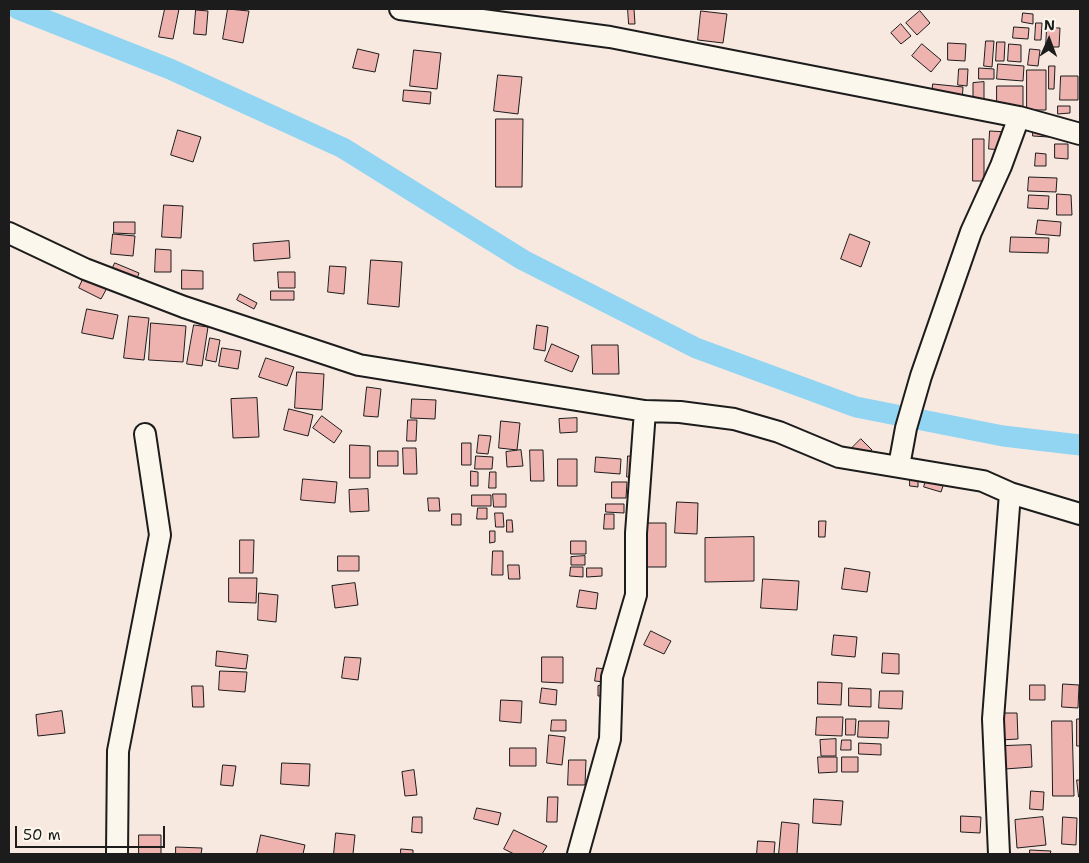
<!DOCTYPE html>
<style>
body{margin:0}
#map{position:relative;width:1089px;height:863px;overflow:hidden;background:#f8e9e0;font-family:"Shantell Sans",sans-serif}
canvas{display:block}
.frame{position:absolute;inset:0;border:10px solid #1c1c1c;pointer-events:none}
.north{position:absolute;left:1024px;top:15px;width:50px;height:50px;-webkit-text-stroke:4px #fbf7ec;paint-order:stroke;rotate:2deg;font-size:14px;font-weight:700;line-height:20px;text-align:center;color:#1c1c1c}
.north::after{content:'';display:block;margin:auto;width:18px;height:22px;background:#1c1c1c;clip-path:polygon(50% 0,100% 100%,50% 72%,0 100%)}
.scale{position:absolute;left:15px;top:826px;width:150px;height:22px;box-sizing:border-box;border:2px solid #1c1c1c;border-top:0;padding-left:6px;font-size:15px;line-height:18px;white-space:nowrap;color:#1c1c1c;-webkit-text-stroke:4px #fbf7ec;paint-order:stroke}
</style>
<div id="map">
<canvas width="1089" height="863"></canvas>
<div class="frame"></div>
<div class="north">N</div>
<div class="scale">50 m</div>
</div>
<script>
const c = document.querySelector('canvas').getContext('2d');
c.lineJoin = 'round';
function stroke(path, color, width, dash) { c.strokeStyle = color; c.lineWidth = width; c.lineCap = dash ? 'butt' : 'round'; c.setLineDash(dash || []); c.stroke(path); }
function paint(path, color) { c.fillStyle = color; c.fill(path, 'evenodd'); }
const canal = new Path2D(`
 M18,9l152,60 173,79 180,112 173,88 160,59 147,29 77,9`);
const building = new Path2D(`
 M165,9h14l-6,30 -14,-2z
 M228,9l21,2 -6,32 -20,-4z
 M628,9h6l1,15h-6z
 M196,10l12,1 -2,24 -12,-1z
 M701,11l26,3 -4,29 -25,-3z
 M920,11l10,12 -13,12 -11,-12z
 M1023,13l10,1v10l-11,-2z
 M1036,23h6l-1,17h-6z
 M901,24l10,12 -10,8 -10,-11z
 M1014,27l15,1 -1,11 -15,-1z
 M1047,28h13l-1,19h-13z
 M986,41h8l-2,26 -8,-1z
 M997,42h8l-1,19h-8z
 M948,43l18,1 -1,17 -17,-1z
 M922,44l19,16 -10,12 -19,-16z
 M1009,44l12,1v17l-13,-1z
 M358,49l21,5 -4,18 -22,-4z
 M1030,49l10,1 -2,16 -10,-1z
 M414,50l27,3 -4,36 -27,-3z
 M998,64l26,2 -1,15 -26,-2z
 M1049,66h6l-1,23h-5z
 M979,68l15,1v10h-15z
 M959,69h9l-1,17 -9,-1z
 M1027,70h19v40h-19z
 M498,75l24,2 -4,37 -24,-3z
 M1061,76h17v24h-18z
 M984,82v17l-11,-1v-15z
 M933,84l30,3 -1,14 -30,-2z
 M997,86h26v26l-26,-1z
 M404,90l27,2 -1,12 -27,-3z
 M1058,106h12v7l-12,1z
 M496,119h27l-1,68h-26z
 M1033,127l16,1v9l-16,-1z
 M178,130l23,7 -8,25 -22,-7z
 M990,131l17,1 -1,18 -17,-1z
 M973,139h11v42h-11z
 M1055,144h13v15l-13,-1z
 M1036,153l10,1v12h-11z
 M1029,177l28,1 -1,14 -28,-1z
 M1057,194l14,1 1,20h-15z
 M1029,195l20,1 -1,13 -20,-1z
 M164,205l19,1 -2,32 -19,-1z
 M1038,220l23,2 -1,14 -24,-2z
 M114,222h21v12l-21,-1z
 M113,234l22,2 -2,20 -22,-2z
 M850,234l20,8 -9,25 -20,-8z
 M1011,237l38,1 -1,15 -38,-1z
 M289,241l1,17 -36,3 -1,-17z
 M156,249l15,1v22h-16z
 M371,260l31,2 -3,45 -31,-3z
 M115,263l24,10 -4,11 -25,-10z
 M330,266l16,1 -2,27 -16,-2z
 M182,270l21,1v18h-21z
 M278,272h17v16h-16z
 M84,277l23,11 -6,11 -22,-11z
 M271,291h23v9h-23z
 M240,294l17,9 -3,6 -17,-9z
 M87,309l31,6 -5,24 -31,-6z
 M129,316l20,2 -5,42 -20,-2z
 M151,323l35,3 -3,36 -34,-2z
 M194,325l14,2 -6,39 -15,-2z
 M537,325l11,2 -3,24 -11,-2z
 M210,338l10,2 -4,22 -10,-2z
 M552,344l27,12 -7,16 -27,-11z
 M592,345h26l1,29h-26z
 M222,348l19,3 -3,18 -19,-3z
 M266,358l28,9 -7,19 -28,-9z
 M297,372l27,2 -2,36 -27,-2z
 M367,387l14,2 -3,28 -14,-1z
 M257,398l2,39 -26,1 -2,-39z
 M412,399l24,1 -1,19 -24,-1z
 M289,409l24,6 -5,21 -24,-6z
 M322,416l20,15 -8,12 -21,-15z
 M577,418v14l-17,1 -1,-14z
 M408,420h9l-1,21h-9z
 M501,421l19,2 -3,27 -18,-2z
 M479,435l12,1 -3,18 -11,-1z
 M861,439l11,11 -8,9 -12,-11z
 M462,443h9v22h-9z
 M350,445l20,1v32h-20z
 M403,448h13l1,26h-13z
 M521,450l2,16 -16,1 -1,-15z
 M530,450h13l1,31h-13z
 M378,451h20v15h-20z
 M476,456l17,1 -1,12h-17z
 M628,456l12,1 -1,21 -12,-1z
 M596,457l25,2 -1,15 -25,-2z
 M558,459h19v27h-19z
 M471,471l7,1v14h-7z
 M490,472h6v16h-7z
 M927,477l17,6 -3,9 -17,-5z
 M910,478h8v9l-8,-1z
 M303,479l34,3 -2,21 -34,-3z
 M612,482h15l-1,16h-14z
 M368,489l1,22 -19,1 -1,-22z
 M493,494h13v13h-12z
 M472,495h19v11h-19z
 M428,498h11l1,13h-11z
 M677,502l21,1 -1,31 -22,-1z
 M606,504h18v9l-18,-1z
 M478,508h9v11h-10z
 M495,513h8l1,14h-8z
 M452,514h9v11h-9z
 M605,514h9v15h-10z
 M507,520h5l1,12h-6z
 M819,521h7l-1,16h-6z
 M641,523h25v44h-25z
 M490,531h5v11l-5,1z
 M754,537v44l-49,1v-44z
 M240,540h14l-1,33h-13z
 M571,541h15v13h-15z
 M493,551h10v24h-11z
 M338,556h21v15h-21z
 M585,556v9h-14v-8z
 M508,565h11l1,14h-11z
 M571,567h12v10l-13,-1z
 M587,568h15v8l-15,1z
 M845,568l25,4 -3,20 -25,-3z
 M229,578h28l-1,25 -27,-1z
 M763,579l36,2 -2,29 -36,-2z
 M355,583l3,22 -23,3 -3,-22z
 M580,590l18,3 -2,16 -19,-2z
 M259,593l19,2 -2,27 -18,-2z
 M651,631l20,10 -7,13 -20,-9z
 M834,635l23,2 -2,20 -23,-2z
 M217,651l31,4 -2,14 -30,-3z
 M883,653l16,1v20l-17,-1z
 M345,657l16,1 -3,22 -16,-2z
 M542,657h21v26l-21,-1z
 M597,668l8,1 -1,13 -9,-1z
 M220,671l27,1 -2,20 -26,-2z
 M818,682l24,1 -1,22 -23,-1z
 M1063,684l16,1 -1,23 -16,-1z
 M603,685l1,11h-6v-10z
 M1030,685h15v15h-15z
 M192,686h11l1,21h-11z
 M542,688l15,2 -1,15 -16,-2z
 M849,688l22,1v18l-22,-1z
 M880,691h23l-1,18 -23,-1z
 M501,700l21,1 -1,22 -21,-2z
 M62,711l3,22 -27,3 -2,-21z
 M1000,713h17l1,26 -17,1z
 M817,717h26l-1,19 -26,-1z
 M846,719h10l-1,16h-9z
 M1077,719h3v27h-3z
 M552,720h14v11h-15z
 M859,721h30l-1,17 -30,-1z
 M1052,721h20l2,75h-21z
 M549,735l16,2 -3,28 -15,-2z
 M836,739v17h-15l-1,-16z
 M842,740h9v10h-10z
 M859,743l22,1v11l-22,-1z
 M1031,745l1,22 -27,2 -1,-23z
 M510,748h26v18h-26z
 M818,757h19v15l-18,1z
 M842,757h16v15h-16z
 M569,760h17l-1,25h-17z
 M282,763l28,1 -1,22 -28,-2z
 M223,765l13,1 -3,20 -12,-1z
 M414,770l3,25 -12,1 -3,-24z
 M1077,780h3v17h-1z
 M1031,791l13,1 -1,18 -13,-1z
 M548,797h10l-1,25h-10z
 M814,799l29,2 -2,24 -28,-2z
 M477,808l24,5 -3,12 -24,-6z
 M961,816l20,1 -1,16 -19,-1z
 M413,817h9v16l-10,-1z
 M1043,817l3,28 -29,3 -2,-28z
 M1063,817l14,1 -1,27 -14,-1z
 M782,822l17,2 -2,30h-18z
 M514,830l33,16 -5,8h-28l-10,-5z
 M336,833l19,2 -2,19h-19z
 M139,835h22v19h-22z
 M261,835l44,10 -2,9h-46z
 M758,841l17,1 -1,12h-17z
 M176,847l26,1 -1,6h-25z
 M401,849l12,1v4h-12z
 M1030,850l21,1 -1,3h-20z`);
const street = new Path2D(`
 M400,9l210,28 409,80 61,17
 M9,233l76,36 99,38 175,58 286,46
 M899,466l7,-38 15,-52 50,-144 30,-66 18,-49
 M117,854l1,-103 42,-216 -15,-101
 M578,854l32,-115 2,-62 24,-82v-62l9,-122 35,1 54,7 45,13 60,25 144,24 27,12 70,21
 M999,854l-6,-135 17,-226`);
stroke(canal, '#91d5f3', 21);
paint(building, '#eeb2af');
stroke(building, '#1c1c1c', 1);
stroke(street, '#1c1c1c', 24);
stroke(street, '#fbf7ec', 20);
</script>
